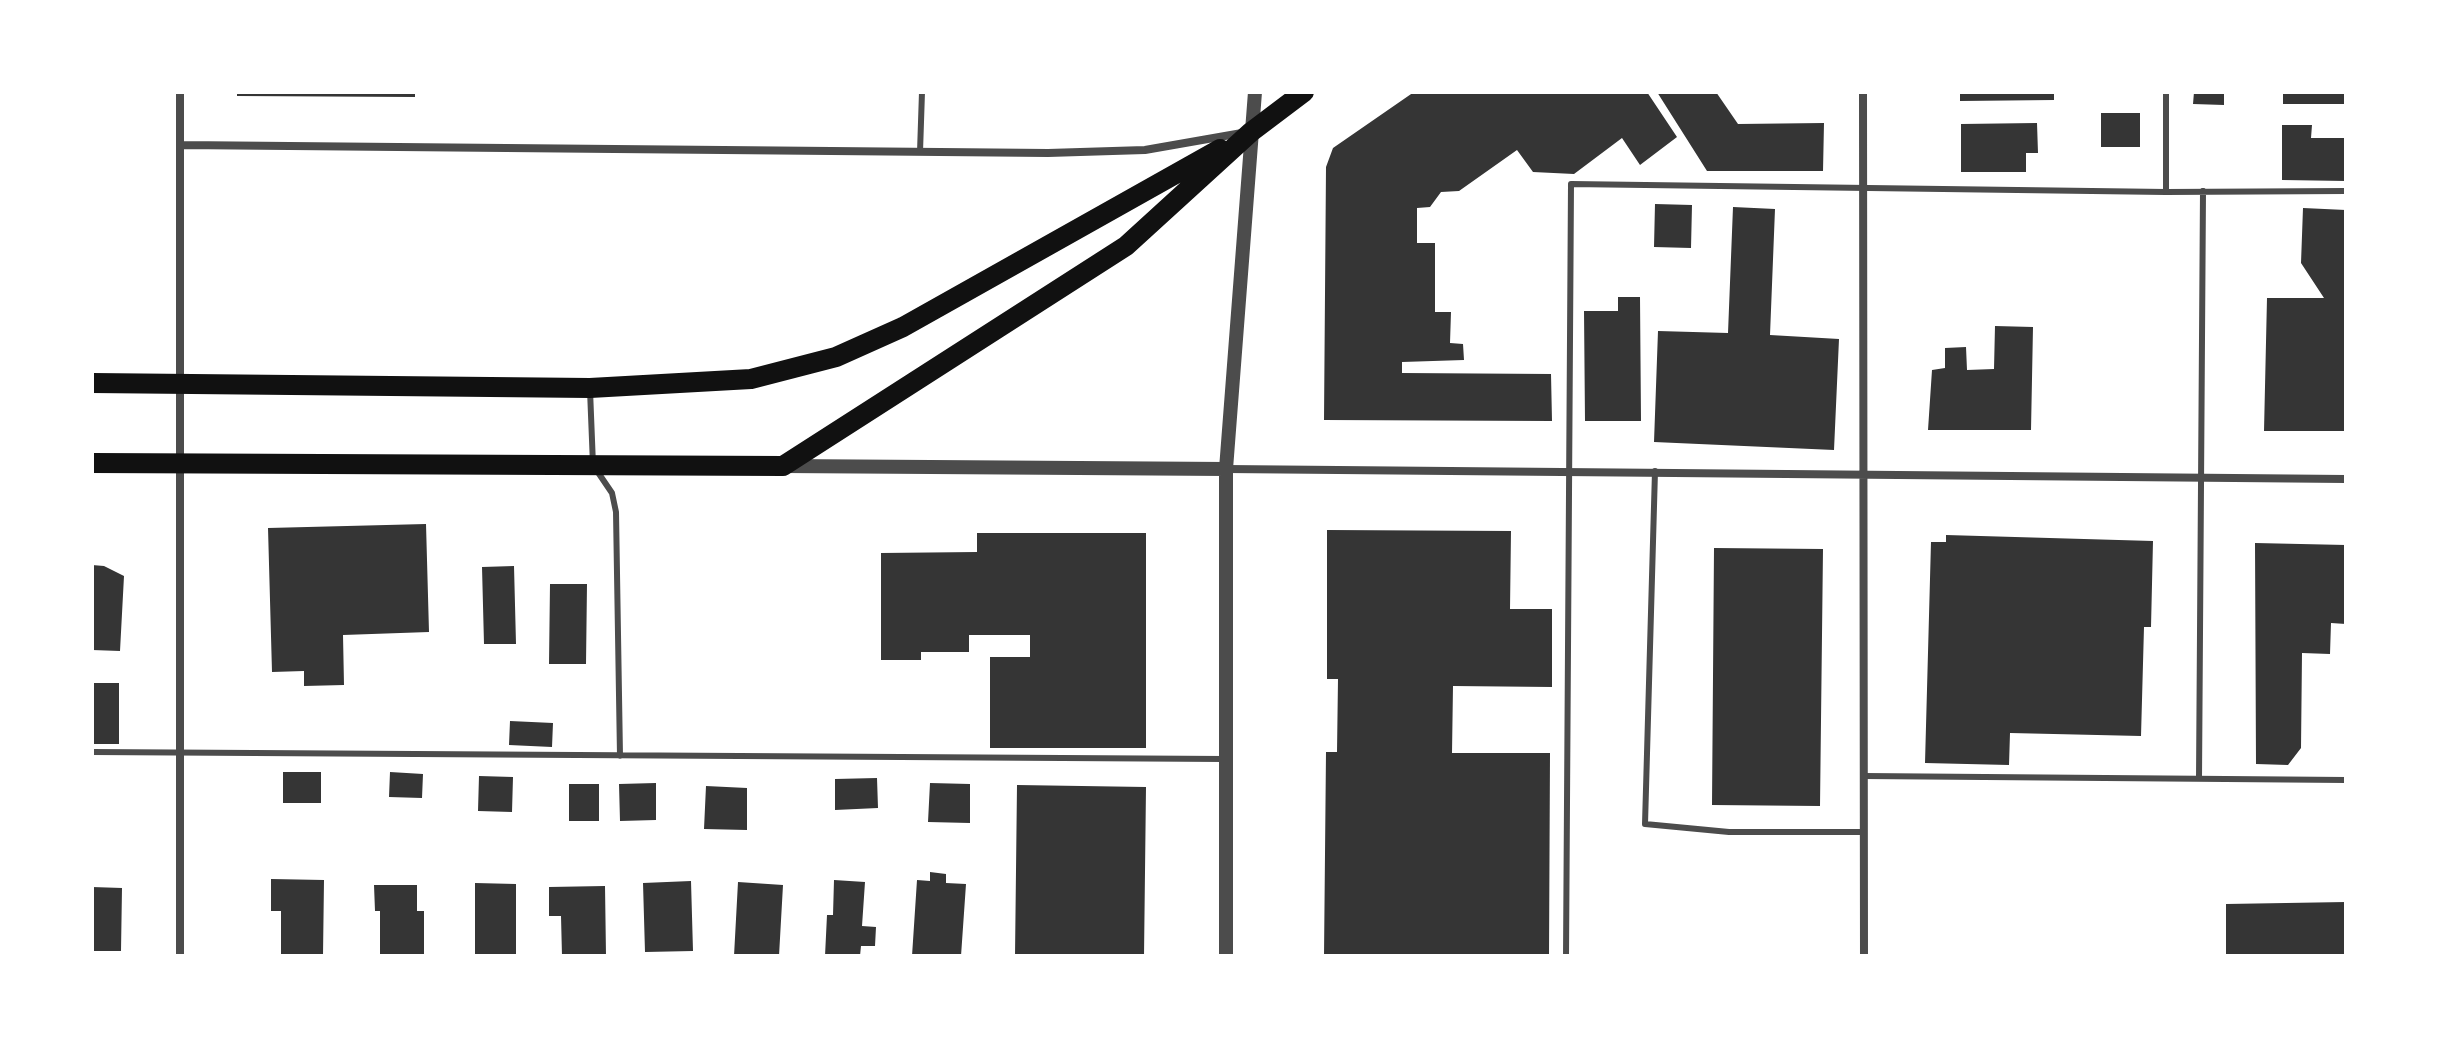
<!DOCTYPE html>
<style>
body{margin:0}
#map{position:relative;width:2438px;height:1048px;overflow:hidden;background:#fff;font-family:"DM Sans",sans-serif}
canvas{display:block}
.frame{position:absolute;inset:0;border:94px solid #fff;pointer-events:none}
</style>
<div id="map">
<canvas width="2438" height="1048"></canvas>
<div class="frame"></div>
</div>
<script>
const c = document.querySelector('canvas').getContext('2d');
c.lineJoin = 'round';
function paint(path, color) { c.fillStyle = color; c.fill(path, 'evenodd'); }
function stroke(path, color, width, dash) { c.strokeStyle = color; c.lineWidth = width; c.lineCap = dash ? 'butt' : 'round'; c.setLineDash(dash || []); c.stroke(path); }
const building = new Path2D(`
 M237,92h178v5l-178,-1z
 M1414,92h233l30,45 -37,28 -18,-27 -48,36 -41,-2 -16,-22 -58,41 -18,1 -11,15 -13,1v35h18v69h16l-1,31 13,1 1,16 -62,2v11l149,1 1,47 -228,-1 2,-253 7,-19z
 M1657,92h59l22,32 86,-1 -1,48h-116z
 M1960,92h94v8l-94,1z
 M2194,92h30v13l-31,-1z
 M2283,92h63v12h-63z
 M2101,113h39v34h-39z
 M2037,123l1,30h-12v19h-65v-48z
 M2282,125h30l-1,13h35v43l-64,-1z
 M1655,204l37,1 -1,43 -37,-1z
 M1733,207l42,2 -5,126 69,4 -5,111 -180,-8 4,-111 70,2z
 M2303,208l43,2v221h-82l3,-133h57l-23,-35z
 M1618,297h22l1,124h-56l-1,-110h34z
 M1995,326l38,1 -2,103h-103l4,-60 13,-2v-20l21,-1 1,23 27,-1z
 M426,524l3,108 -86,3 1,50 -40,1v-15l-32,1 -4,-144z
 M1327,530l184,1 -1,78h42v78l-99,-1 -1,67h98l-1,203h-225l2,-204h11l1,-73h-11z
 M977,533h169v215h-156v-91h40v-22h-61v17h-48v8h-40v-107l96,-1z
 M1946,535l207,6 -2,86h-7l-3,109 -131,-3 -1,32 -84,-2 6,-221h15z
 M2255,543l91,2v79l-15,-1 -1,31 -28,-1 -1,95 -13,17 -32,-1z
 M1714,548l109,1 -3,257 -108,-1z
 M92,565l12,1 20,10 -4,75 -28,-1z
 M514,566l2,78h-32l-2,-77z
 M550,584h37l-1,80h-37z
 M92,683h27v61h-27z
 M510,721l43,2 -1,24 -43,-2z
 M283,772h38v31h-38z
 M390,772l33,2 -1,24 -33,-1z
 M479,776l34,1 -1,35 -34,-1z
 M877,778l1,30 -43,2v-31z
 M656,783v37l-36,1 -1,-37z
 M930,783l40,1v39l-42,-1z
 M569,784h30v37h-30z
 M1017,785l129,2 -2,169h-129z
 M706,786l41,2v42l-43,-1z
 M930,872l16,2v9l20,1 -5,72h-49l5,-76 13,1z
 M271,879l53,1 -1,75 -42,-1v-43h-10z
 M834,880l31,2 -3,44 14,1 -1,19h-14l-1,10h-35l2,-41h6z
 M691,881l2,70 -48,1 -2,-69z
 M738,882l45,3 -4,71h-45z
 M475,883l41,1v72h-41z
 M374,885h43v26h7v45h-44v-45h-5z
 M605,886l1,70h-44l-1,-40h-12v-29z
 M92,887l30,1 -1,63h-29z
 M2346,902v54h-120v-52z`);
const service = new Path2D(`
 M920,152l2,-60
 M2166,192v-100
 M590,390l3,75 19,28 4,19 4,244
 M1655,471l-10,353 84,8h135
 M92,752l1132,7
 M1864,776l482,4
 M2199,778l4,-587
 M1566,956l5,-772 595,8 180,-1`);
const minor = new Path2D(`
 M1863,92l1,864
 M181,145l867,8 97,-3 97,-17
 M1226,469l1120,10
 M180,956v-864`);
const tertiary = new Path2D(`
 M783,466l443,3
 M1226,956v-487l29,-377`);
const primary = new Path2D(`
 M92,383l498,5 161,-9 85,-22 67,-30 317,-178
 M92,463l691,3 343,-220 125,-114 53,-40`);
paint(building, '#353535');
stroke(service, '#4c4c4c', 6);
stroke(minor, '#4c4c4c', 8);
stroke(tertiary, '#4c4c4c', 14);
stroke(primary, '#111', 20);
</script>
